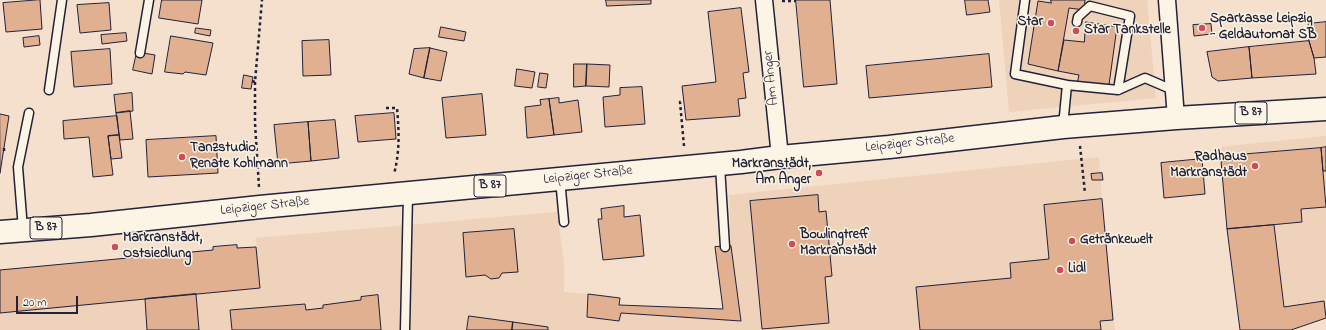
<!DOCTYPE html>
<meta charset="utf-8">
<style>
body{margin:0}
#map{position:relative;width:1326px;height:330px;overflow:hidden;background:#f4e0cc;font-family:"Indie Flower",sans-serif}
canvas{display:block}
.scale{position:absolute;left:16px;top:296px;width:62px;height:18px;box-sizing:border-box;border:2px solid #22223b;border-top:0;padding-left:5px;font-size:12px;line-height:14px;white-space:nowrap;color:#22223b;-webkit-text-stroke:3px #fcf5e5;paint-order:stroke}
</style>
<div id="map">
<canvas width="1326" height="330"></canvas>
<div class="scale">20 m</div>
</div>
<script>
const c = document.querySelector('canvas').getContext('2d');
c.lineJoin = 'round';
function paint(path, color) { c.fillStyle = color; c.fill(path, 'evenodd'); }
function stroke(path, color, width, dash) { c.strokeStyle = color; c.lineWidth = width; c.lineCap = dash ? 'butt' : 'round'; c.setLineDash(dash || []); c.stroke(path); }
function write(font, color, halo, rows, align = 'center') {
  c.font = font + ' "Indie Flower",sans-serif'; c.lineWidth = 3; c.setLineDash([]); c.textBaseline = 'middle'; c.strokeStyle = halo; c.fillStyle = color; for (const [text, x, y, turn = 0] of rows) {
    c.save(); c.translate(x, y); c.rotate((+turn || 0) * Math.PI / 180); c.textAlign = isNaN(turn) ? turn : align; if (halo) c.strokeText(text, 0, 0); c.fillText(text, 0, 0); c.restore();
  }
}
const built = new Path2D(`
 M999,0h148l9,98 -147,14z
 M1326,136v182l-35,12h-51l-21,-183z
 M1099,157l3,43 13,130h-1115v-60l213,-20v-3l24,-2v3l19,-1v-9l301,-26 7,52v28l24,2 -1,23 32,4 2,-8 120,8 -10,-75 -2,-51z`);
const building = new Path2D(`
 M40,0l2,29 -36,3 -3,-29z
 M162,0h40l-4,24 -39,-6z
 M606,0h45v4l-44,2z
 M796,0h34l7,84 -33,3z
 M965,0h23l2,12 -23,3z
 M1051,0h34l-1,10 -15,-2 -11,63 -30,-7 10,-63 13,2z
 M109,3l2,27 -31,3 -3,-28z
 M741,8l8,64 -6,1 3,25 -8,1 2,17 -54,4 -4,-34 34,-4 -8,-70z
 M1086,22l31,5 -9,65 -31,-8 2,-9 -21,-4 6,-31 20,2z
 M1326,22v35l-12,1 -5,-17 -1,-17z
 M1211,24l1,10 -18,2 -1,-11z
 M441,27l25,5 -2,9 -25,-4z
 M196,28l15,2 -1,6 -15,-3z
 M126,33l1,8 -25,3 -1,-9z
 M39,36l1,9 -16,2 -1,-9z
 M171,36l42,7 -7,32 -21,-3 -2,2 -18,-2z
 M329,40l2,35 -28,1 -1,-35z
 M1309,41l5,17 2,16 -64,4 -3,-31z
 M1249,47l3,31 -34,3 -6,-4 -5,-25z
 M430,48l-6,30 -15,-4 5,-25z
 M430,48l17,4 -6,29 -17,-3z
 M110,49l2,35 -38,3 -3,-35z
 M137,52l18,3 -3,19 -19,-4z
 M989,54l3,33 -123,11 -3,-32z
 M574,64h13l-1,22 -12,1z
 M587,64l23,1 -1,22 -23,-1z
 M517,69l18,3 -3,16 -17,-2z
 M540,73l8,1 -2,14 -8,-1z
 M244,75l9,2 -2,12 -9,-1z
 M642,87l3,37 -40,3 -2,-30 17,-2v-7z
 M132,93l1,18 -17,2 -2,-18z
 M482,94l4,41 -40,3 -4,-40z
 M559,98v5l19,-3 4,32 -28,3 -5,-36z
 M549,99l5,36 -27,3 -2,-31 16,-2 -1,-5z
 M130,111l3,28 -13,1 -4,-27z
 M394,113l2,26 -38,3 -3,-26z
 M0,114l9,2 -9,57z
 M117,116l2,19 -11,1 5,39 -20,2 -4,-40 -25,2 -1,-18z
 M335,120l4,38 -28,3 -3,-39z
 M308,122l3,39 -33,3 -4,-39z
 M119,135l3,23 -11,1 -3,-23z
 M216,136l2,37 -70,4 -2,-37z
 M1326,147v24h-3l-2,-23z
 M1321,148l5,59 -25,2 1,13 -75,7 -6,-68 17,-1 -1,-5z
 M1202,159l3,35 -41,4 -3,-35z
 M1102,173l1,7h-11l-1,-6z
 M818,195l1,17 7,-1 6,65 -7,1 4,46 -67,6 -12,-128z
 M1102,199l11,121 -13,1 1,9h-181l-4,-43 95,-9 -1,-15 39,-4 -5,-54z
 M624,206v11l16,-2 4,41 -41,4 -5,-41h4l-1,-10z
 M1274,225l10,82 40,-6 2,17 -35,12h-51l-13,-101z
 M514,229l4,43 -16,1 -3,5 -8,1 -6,-4 -19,2 -3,-44z
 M237,245v3l19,-1 4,41 -260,25v-43l213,-20v-3z
 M731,246l10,75 -120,-8 -2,8 -32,-4 1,-23 32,4 -1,7 104,4 -8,-62z
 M196,294l3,36h-52l-2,-31z
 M378,295l3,35h-149l-2,-20 75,-6 1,6 17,-2v-3l38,-5v-3z
 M469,316l44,6 -1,8h-45z
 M513,322l35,5v3h-36z`);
const path = new Path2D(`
 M782,1h14
 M252,81l3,1 7,-82
 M255,82v41l4,64
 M386,108h11c2,23 3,43 -3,66
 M684,146l-4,-44 4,-1
 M1080,146l5,47
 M4,148v6`);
const lane = new Path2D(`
 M1025,0l-10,74 52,11
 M1077,22l1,-5 12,-11 40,10 -12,74
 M140,53l9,-53
 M49,90l13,-90
 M1063,126l4,-41 51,5 27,-12 28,12
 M720,166l5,81
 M560,179l4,43
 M23,229l-5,-62 11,-54
 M405,330l3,-135`);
const street = new Path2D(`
 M764,0l16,157
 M1167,0l9,118`);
const primary = new Path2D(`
 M0,232l91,-7 169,-18 481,-45 39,-5 109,-10 174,-20 113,-9 150,-9`);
const markers = [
 [1051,23,4,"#d1495b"],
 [1202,28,4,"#d1495b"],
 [1076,31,4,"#d1495b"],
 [182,157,4,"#d1495b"],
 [1255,166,4,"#d1495b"],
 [819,173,4,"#d1495b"],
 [1072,241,4,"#d1495b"],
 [792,244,4,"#d1495b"],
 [115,247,4,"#d1495b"],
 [1060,270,4,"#d1495b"]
];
const shields = [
 [1251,113,32],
 [490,186,32],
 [46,228,32]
];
const shieldNames = [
 ["B 87",1251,113],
 ["B 87",490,186],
 ["B 87",46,228]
];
const poiNames = [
 ["Sparkasse Leipzig",1210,20],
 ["- Geldautomat SB",1210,36],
 ["Star",1043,23,"right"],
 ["Star Tankstelle",1084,31],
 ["Tanzstudio",190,149],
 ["Renate Kohlmann",190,165],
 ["Radhaus",1247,158,"right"],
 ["Markranstädt",1247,174,"right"],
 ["Markranstädt,",811,165,"right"],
 ["Am Anger",811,181,"right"],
 ["Bowlingtreff",800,236],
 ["Markranstädt",800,252],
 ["Markranstädt,",123,239],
 ["Ostsiedlung",123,255],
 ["Getränkewelt",1080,241],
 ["Lidl",1068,270]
];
const streetNames = [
 ["Am Anger",772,78,-96],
 ["Leipziger Straße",910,144,-6],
 ["Leipziger Straße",588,176,-6],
 ["Leipziger Straße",265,207,-6]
];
paint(built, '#eed2ba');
paint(building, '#e0b091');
stroke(building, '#22223b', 1);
stroke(lane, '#22223b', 11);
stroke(street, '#22223b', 19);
stroke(primary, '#22223b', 25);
stroke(path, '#22223b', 2.5, [3, 3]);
stroke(lane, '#fcf5e5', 8);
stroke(street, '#fcf5e5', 16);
stroke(primary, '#fcf5e5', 22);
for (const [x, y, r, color] of markers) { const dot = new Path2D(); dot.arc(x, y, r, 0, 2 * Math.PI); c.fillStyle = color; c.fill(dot); stroke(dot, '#fcf5e5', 1.5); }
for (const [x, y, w] of shields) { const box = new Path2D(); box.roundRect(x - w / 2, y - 11, w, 22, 3); c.fillStyle = '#fcf5e5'; c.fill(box); stroke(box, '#22223b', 1); }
write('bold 13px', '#22223b', null, shieldNames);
write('bold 14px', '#22223b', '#fcf5e5', poiNames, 'left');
write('14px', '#22223b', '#fcf5e5', streetNames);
</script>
